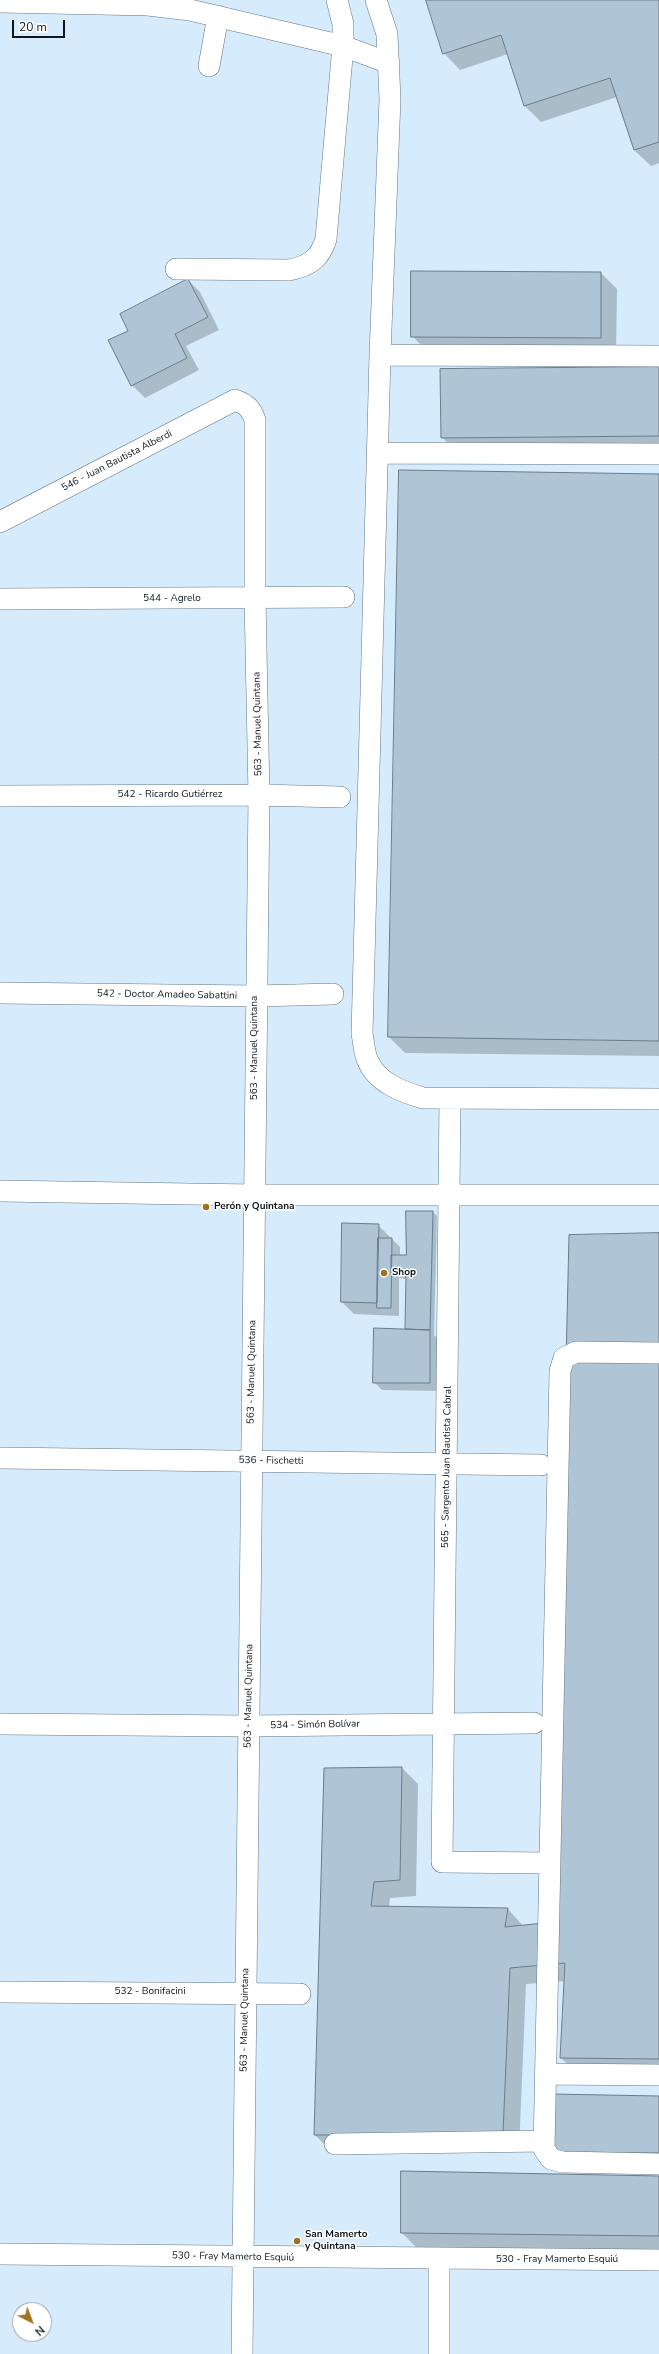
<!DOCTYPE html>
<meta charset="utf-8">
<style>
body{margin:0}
#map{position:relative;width:659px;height:2354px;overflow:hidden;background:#d6ebfc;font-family:"Nunito Sans",sans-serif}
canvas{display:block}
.north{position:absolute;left:12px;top:2302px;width:40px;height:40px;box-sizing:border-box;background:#fff;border:1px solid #9fa2a4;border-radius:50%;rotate:138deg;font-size:11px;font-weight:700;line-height:16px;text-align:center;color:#0f171c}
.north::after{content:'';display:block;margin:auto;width:14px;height:18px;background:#9f7222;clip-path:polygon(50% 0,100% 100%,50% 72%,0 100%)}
.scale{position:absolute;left:12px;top:20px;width:53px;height:18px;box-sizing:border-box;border:2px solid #0f171c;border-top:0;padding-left:5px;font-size:12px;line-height:14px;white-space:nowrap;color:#0f171c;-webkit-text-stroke:3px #fff;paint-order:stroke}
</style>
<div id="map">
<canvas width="659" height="2354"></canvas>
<div class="north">N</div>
<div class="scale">20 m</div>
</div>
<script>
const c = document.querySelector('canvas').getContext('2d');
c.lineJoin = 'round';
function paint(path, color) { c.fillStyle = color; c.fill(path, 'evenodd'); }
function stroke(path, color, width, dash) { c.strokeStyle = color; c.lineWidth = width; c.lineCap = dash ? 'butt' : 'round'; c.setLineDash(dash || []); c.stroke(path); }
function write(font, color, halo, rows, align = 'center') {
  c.font = font + ' "Nunito Sans",sans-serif'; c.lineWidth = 3; c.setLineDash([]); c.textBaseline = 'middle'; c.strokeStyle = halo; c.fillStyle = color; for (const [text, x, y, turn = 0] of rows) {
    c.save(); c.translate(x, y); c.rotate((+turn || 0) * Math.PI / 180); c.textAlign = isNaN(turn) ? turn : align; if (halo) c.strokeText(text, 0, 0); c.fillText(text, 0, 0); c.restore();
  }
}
const shadow = new Path2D(`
 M427,0h232v163l-8,3 -17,-16 -17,-53 -76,25 -16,-16 -17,-52 -48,16 -16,-17z
 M601,273l16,16 -1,65 -188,-2 -16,-16z
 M188,280l12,12 19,38 -33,16 13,24 -54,28 -13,-13 -22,-44 19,-10z
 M659,368v83l-201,3 -16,-17z
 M659,475v581l-254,-3 -16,-16z
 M433,1212l4,4 -3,119 4,4v52l-56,-1 -8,-8 32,-52 1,-51 -8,-1v38l-45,-2 -12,-12 36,-77 22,22v9h7z
 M659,1234v840h-81l-17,-16 5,-77 -40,3 -7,166 -188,1 -16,-16 10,-366 77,-1 16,16 -2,112 -26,2 -1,9 119,2 16,18 30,-4z
 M659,2177v75l-241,-3 -16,-16z`);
const building = new Path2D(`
 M426,0h233v142l-25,8 -24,-72 -86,28 -23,-71 -58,19z
 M411,271l190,1v66l-190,-1z
 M188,279l20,38 -33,17 12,24 -56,28 -23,-46 20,-9 -8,-17z
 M659,367v69l-218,2 -1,-69z
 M399,470l260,4v567l-271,-4z
 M406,1211h27l-3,119 -25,-1 1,-54h-15v-20h15z
 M342,1223l37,1 -2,79 -36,-1z
 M659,1233v826l-99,-1 5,-95 -55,5 -7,166 -189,1 10,-367 78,-1 -2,113 -26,2 -3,24 137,2 -3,19 48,-5 16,-687z
 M378,1238h14l-1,70h-14z
 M374,1328l56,2v53h-57z
 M551,2094l108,2v57h-111z
 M401,2171l258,5v60l-258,-3z`);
const minor = new Path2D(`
 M376,0l11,34 3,65 -10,256 -18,679c2,8 2,20 6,27 9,22 35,31 55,37l236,1
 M0,2l148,3 42,5 153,36 46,17
 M209,66l9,-50
 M176,269l113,1c20,-4 31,-11 37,-31l17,-193v-22l-6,-24
 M380,355l279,1
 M377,453l282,1
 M0,522l235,-122c11,4 16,8 20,20v179l4,196 -17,1559
 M0,599l344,-2
 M0,796l259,-1 81,2
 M0,993l256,3 77,-2
 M450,1099l-8,763 108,1
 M0,1191l254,4h405
 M659,1353l-83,-1 -12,6 -4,13 -16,778 7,10 11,3 97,2
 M0,1458l541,7
 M0,1724l248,2 286,-3
 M0,1992l300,2
 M546,2074l113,1
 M335,2144l209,-3
 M0,2254l659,6
 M439,2354v-95`);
const markers = [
 [206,1207,4,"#9f7222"],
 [384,1273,4,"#9f7222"],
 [297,2241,4,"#9f7222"]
];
const streetNames = [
 ["546 - Juan Bautista Alberdi",117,461,-27],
 ["544 - Agrelo",172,599],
 ["563 - Manuel Quintana",258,724,-91],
 ["542 - Ricardo Gutiérrez",170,795],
 ["542 - Doctor Amadeo Sabattini",167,995,1],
 ["563 - Manuel Quintana",255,1048,-90],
 ["563 - Manuel Quintana",252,1372,-89],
 ["536 - Fischetti",271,1461,1],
 ["565 - Sargento Juan Bautista Cabral",447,1467,-89],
 ["563 - Manuel Quintana",249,1696,-89],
 ["534 - Simón Bolívar",315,1725,-1],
 ["532 - Bonifacini",150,1992],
 ["563 - Manuel Quintana",245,2020,-89],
 ["530 - Fray Mamerto Esquiú",233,2257,1],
 ["530 - Fray Mamerto Esquiú",557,2260]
];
const poiNames = [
 ["Perón y Quintana",214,1207],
 ["Shop",392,1273],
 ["San Mamerto",305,2235],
 ["y Quintana",305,2247]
];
paint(shadow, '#0003');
paint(building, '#afc4d4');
stroke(building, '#697d8b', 1);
stroke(minor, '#637785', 22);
stroke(minor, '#fff', 21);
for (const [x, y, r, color] of markers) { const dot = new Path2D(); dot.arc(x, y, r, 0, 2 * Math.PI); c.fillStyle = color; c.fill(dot); stroke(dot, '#fff', 1.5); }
write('10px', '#0f171c', '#fff', streetNames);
write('bold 10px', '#0f171c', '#fff', poiNames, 'left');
</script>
